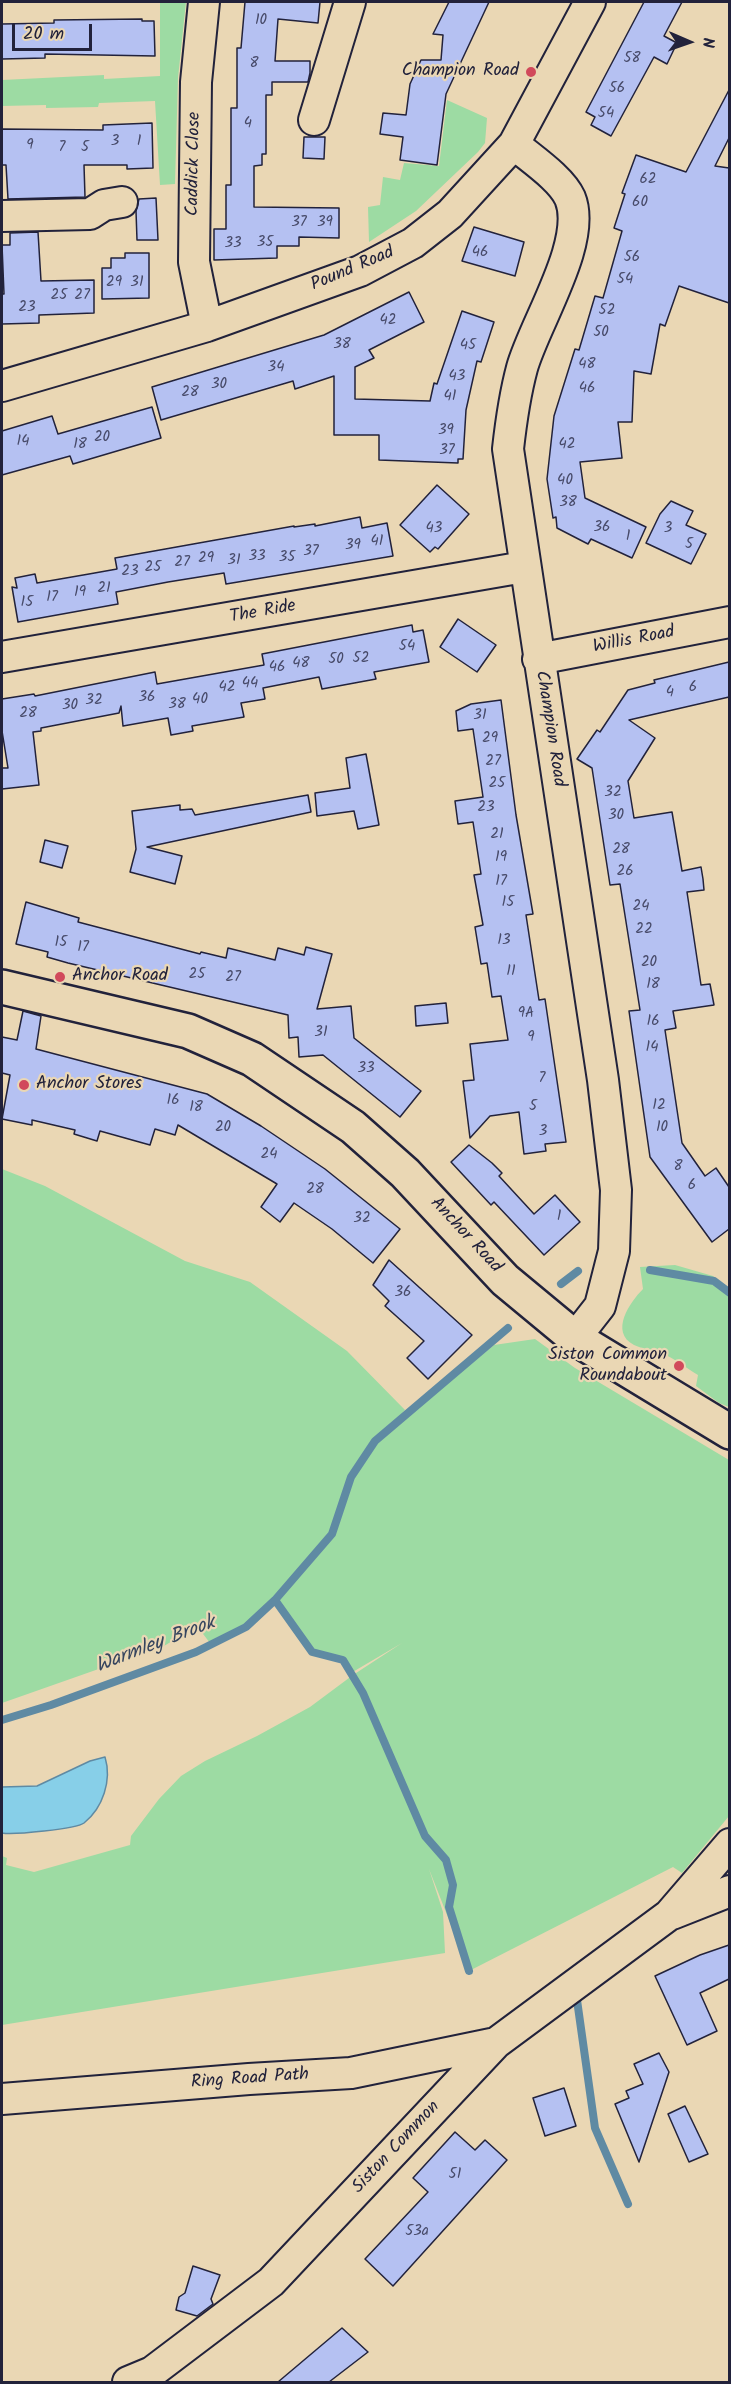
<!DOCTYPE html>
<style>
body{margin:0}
#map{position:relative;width:731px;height:2384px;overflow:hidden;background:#ead7b4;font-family:Kalam,sans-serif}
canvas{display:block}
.frame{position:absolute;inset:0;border:3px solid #22223b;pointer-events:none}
.north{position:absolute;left:659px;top:12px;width:60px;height:60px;-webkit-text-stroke:4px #ead7b4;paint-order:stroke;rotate:92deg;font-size:16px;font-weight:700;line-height:24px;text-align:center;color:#22223b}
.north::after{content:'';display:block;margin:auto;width:21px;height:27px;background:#22223b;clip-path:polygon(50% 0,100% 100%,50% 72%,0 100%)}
.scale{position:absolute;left:12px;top:24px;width:80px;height:27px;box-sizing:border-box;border:3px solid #22223b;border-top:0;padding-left:8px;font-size:18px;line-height:21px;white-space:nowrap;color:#22223b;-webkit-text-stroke:4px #ead7b4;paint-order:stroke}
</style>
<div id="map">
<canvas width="731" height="2384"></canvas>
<div class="frame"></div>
<div class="north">N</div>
<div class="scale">20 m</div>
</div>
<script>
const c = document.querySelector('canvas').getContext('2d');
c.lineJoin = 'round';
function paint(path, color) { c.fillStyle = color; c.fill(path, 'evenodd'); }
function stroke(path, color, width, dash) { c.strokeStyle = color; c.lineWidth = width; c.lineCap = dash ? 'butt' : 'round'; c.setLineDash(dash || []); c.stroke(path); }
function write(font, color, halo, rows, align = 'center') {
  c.font = font + ' Kalam,sans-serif'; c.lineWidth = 4.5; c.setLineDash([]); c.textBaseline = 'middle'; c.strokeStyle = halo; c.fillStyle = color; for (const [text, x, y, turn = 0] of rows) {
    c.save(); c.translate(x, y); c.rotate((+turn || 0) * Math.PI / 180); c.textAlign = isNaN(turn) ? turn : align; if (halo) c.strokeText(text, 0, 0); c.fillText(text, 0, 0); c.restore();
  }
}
const green = new Path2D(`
 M165,2h21l-8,76 -3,106 -15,1 -5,-84 -56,2 -1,4 -52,1v-3l-44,1v-26l102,-5v4l56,-3v-73z
 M447,100l40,18 -2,25 -7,9 -62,59 -47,31 -1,-35 12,-2 3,-28 17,3 4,-17 35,3z
 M2,1169l43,17 140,75 65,21 97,69 58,59 -24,27 113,-92 41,-6 40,29 154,92v356l-47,57 -9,-6 -204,104 -40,-102 14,43 2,41 -443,72v-169l5,2 -1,7 28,7 96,-27 1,-9 28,-37 22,-23 24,-15 52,-25 53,-29 43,-32 49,-32 -51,30 -8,-13 -31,-8 -38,-52 -28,27 -33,20 -16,-21 -33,20 -162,57z
 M675,1265l38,11 16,12v119l-10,-4 -23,-17 2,-11c-12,-7 -24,-17 -37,-22 -8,-4 -19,-4 -27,-8 -25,-13 -4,-43 9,-56l-3,-22z`);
const water = new Path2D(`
 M105,1757c7,23 -2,51 -21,66 -8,6 -71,12 -82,10v-46l35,-1 53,-25z`);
const stream = new Path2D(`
 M650,1270l64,11 16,12
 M561,1284l17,-13
 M275,1600l37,52 31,8 20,33 62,143 21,24 7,25 -4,22 20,64
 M2,1720l49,-15 145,-53 50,-25 29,-27 57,-66 19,-57 24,-36 133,-113
 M577,2000l18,128 33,76`);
const building = new Path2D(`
 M245,2h75l-2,21 -40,-4 -3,42h35v12l-2,9h-36v13h-6v59h-4v11l-8,1v41l85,1v30l-40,-1v9h-22v12l-63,2v-31h12v-44h5v-77h6v-60h4z
 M449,2h40l-43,92 -9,71 -37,-5 3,-23 -23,-3 3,-21 23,2 4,-31 11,-24h20l2,-25 -10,-1z
 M644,2h38l-18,34 13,7 -10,21 -13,-7 -43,79 -20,-11 4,-8 -9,-5z
 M142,19v2h12l1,35 -110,-2v4l-43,1v-35l52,-1v-3z
 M729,90v48l-14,28 14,2v135l-50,-17 -14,40 -5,-2 -9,50 -17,-3 -2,51h-14l4,36 -42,4 5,36 61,29 -14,31 -41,-19 -3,5 -31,-16 -1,-11 -3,1 -6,-39 7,-63 21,-67 4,1 16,-54 8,2 19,-67 -8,-3 11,-34 -3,-1 14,-38 50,17z
 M152,123l1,45 -26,1v-4h-43l1,32 -77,2 -2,-34h-4v-36l101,1v-5z
 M304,137h21l-1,22 -21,-1z
 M156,198l2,42h-21l-1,-29 3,-12z
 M474,227l50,15 -9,34 -53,-15z
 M38,232l3,49 53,-1v33l-55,2v8l-37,1v-30h2l-2,-49h8v-12z
 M125,253h24v45l-47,1v-31h9v-10h14z
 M409,292l15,30 -55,28 5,8 -19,9v32l75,2 4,-18 3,1 25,-73 32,11 -13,40 -4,-1 -11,49 -3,49h-5v4l-79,-3v-25h-45v-59l-39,13 -2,-8 -132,39 -9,-33 172,-52z
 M152,407l9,31 -88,26 -3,-8 -68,19v-44l50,-15 6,18z
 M437,485l32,29 -31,35 -3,-2 -5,5 -30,-27z
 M671,501l22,10 -7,14 20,9 -15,30 -45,-21 14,-29z
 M360,517l2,11 25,-5 6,33 -167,28 -2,-11 -56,9 -52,10 2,12 -100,18 -6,-35 5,1 -2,-10 20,-4 2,9 52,-9 28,-5 -2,-11 179,-32v1l21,-3v2z
 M458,619l38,26 -19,27 -37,-25z
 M412,625l1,7 10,-2 6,32 -55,10 2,7 -54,10 -3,-12 -56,11 2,11 -24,4 3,14 -52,9 1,5 -22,4 -3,-17 -45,8 -2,-20 -2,7 -78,15v3l-8,1 6,53 -37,4v-21h6l-6,-37v-32l32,-5 1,2 120,-24 2,12 107,-19 -2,-11z
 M729,662v35l-100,23 26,18 -27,43 6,37 38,-6 10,59 19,-4 2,12 1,11 -17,2 14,93 9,-1 4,21 -41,6 3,17 -11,2 17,113 23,33 11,-8 13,19v42l-17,13 -62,-85 -21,-146 11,-1 -20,-126 -10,1 -18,-117 -15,-9 20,-29 3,2 28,-42 27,-7 -1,-3z
 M501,700l15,115 17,99 -7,1 13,85 6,-1 21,143 -21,2 1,7 -22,3 -5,-42 -29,4 -20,22 -7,-57 11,-1 -4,-36 38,-4 -7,-44 -9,1 -5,-34 -6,1 -6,-37 8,-2 -9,-50 7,-1 -8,-52 -15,2 -3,-23 28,-4 -10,-68 -15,2 -2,-20 15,-7z
 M366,754l13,71 -21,4 -4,-18 -37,5 -2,-23 35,-5 -4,-30z
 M308,795l3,17 -164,35 35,9 -7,28 -45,-12 6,-23 -4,-38 48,-6v5l12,-1 3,6z
 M45,840l23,6 -6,22 -22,-6z
 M26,902l53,16 -1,4 122,32 1,-2 25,6 2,-10 47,12 3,-12 26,7 2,-8 26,7 -15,55 34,-3 3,32 67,53 -21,26 -77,-62 -24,2 -1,-20 -9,1 -1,-23 -220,-52 -21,-6 1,-5 -32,-8z
 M446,1003l2,20 -32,3 -1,-20z
 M23,1011l18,5 -5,33 171,45 54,32 64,43 75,60 -27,34 -41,-34 -38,-26 -14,19 -19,-15 16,-23 -99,-59 -3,10 -20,-6 -5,16 -50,-14 -3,10 -23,-7 1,-4 -43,-10v5l-30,-6 8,-44 -8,-2v-36l15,3z
 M469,1145l23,18 10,10 -3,3 35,38 21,-19 25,27 -36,33 -50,-53 -3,3 -40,-43z
 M389,1260l83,75 -44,44 -21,-21 17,-17 -39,-35 4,-5 -16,-16z
 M729,1945v34l-29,14 17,38 -30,14 -32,-69 45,-21z
 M659,2053l10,19 -30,90 -24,-58 14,-6 -3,-7 17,-7 -9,-20z
 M564,2088l12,38 -31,10 -12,-38z
 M685,2106l23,48 -19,8 -21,-48z
 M455,2132l20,18 10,-10 22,20 -114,126 -28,-27 63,-67 -15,-14z
 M193,2266l27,9 -9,24 2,5 -16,12 -21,-6 3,-13 6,-4z
 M342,2328l26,24 -39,30h-51z`);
const street = new Path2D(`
 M204,2l-8,80 -2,180 13,64
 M314,120l36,-118
 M514,144c16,14 47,34 56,54 18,44 -36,126 -48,170 -7,26 -11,54 -14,81l95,631 13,110 -2,61 -14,55 -25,32
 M2,216l88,-2 14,-9 18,-3
 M2,386l205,-60 153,-55 53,-28 37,-29 64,-70 76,-142
 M2,657l522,-90
 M538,659l192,-37
 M672,1914l58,-23
 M2,2099l247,-20 102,-6 145,-30
 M128,2382l24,-10 119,-90 225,-239 173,-128 61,-71`);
const secondary = new Path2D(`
 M2,987l186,44 64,28 101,68 52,46 100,107 70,58 155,94`);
const markers = [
 [531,72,6,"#d1495b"],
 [60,977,6,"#d1495b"],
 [24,1085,6,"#d1495b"],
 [679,1366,6,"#d1495b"]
];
const numberNames = [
 ["10",261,21],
 ["58",632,59],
 ["8",254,64],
 ["56",617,89],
 ["54",606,114],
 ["4",248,124],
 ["3",115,142],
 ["1",139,142],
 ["9",30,146],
 ["7",62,148],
 ["5",85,148],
 ["62",648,180],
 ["60",640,203],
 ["37",299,223],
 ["39",325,223],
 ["35",265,243],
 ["33",233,244],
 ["46",480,253],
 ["56",632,258],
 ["54",625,280],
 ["29",114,283],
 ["31",137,283],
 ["25",59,296],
 ["27",82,296],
 ["23",27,308],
 ["52",607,311],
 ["42",388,321],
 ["50",601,333],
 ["38",342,345],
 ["45",468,346],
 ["48",587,365],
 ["34",276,368],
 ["43",457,377],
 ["30",219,385],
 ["46",587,389],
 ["28",190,393],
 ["41",450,397],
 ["39",446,431],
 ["20",102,438],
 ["14",23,442],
 ["18",80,445],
 ["42",567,445],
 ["37",447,451],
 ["40",565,481],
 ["38",568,503],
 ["36",602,528],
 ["43",434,529],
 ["3",668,529],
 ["1",628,537],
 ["41",377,542],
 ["5",689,545],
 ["39",353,546],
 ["37",311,552],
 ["33",257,557],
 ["35",287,558],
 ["29",206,559],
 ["31",234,561],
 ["27",182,563],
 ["25",153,568],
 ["23",130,572],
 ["21",104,589],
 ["19",80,593],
 ["17",52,598],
 ["15",27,603],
 ["54",407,647],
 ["52",361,659],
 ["50",336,660],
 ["48",301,664],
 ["46",277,668],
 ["44",250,684],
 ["42",227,688],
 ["6",693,688],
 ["4",670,693],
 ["36",147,698],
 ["40",200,700],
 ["32",94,701],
 ["38",177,705],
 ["30",70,706],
 ["28",28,714],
 ["31",480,716],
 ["29",490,739],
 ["27",493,762],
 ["25",497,784],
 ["32",613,793],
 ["23",486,808],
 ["30",616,816],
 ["21",497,835],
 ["28",621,850],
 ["19",501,858],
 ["26",625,872],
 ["17",501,882],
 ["15",508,903],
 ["24",641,907],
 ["22",644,930],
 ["13",504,941],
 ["15",61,943],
 ["17",83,948],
 ["20",649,963],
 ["11",511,972],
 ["25",197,975],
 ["27",233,978],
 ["18",653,985],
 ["9A",526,1014],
 ["16",653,1022],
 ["31",321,1033],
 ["9",531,1038],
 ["14",652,1048],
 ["33",366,1069],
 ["7",542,1079],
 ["16",173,1101],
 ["12",659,1106],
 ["5",533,1107],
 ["18",196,1108],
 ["20",223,1128],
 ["10",662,1128],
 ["3",543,1132],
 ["24",269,1155],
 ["8",678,1167],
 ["6",692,1186],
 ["28",315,1190],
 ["1",559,1217],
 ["32",362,1219],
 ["36",403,1293],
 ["51",455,2175],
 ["53a",417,2232]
];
const poiNames = [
 ["Champion Road",519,72],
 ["Anchor Road",72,977,"left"],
 ["Anchor Stores",36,1085,"left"],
 ["Siston Common",667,1356],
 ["Roundabout",667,1377]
];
const streetNames = [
 ["Caddick Close",195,164,-89],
 ["Pound Road",353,270,-23],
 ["The Ride",263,613,-10],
 ["Willis Road",634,641,-11],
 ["Champion Road",549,729,81],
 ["Anchor Road",465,1236,47],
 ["Ring Road Path",250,2080,-4],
 ["Siston Common",397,2148,-47]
];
const waterNames = [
 ["Warmley Brook",156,1646,-21]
];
paint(green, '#9ddba3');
paint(water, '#87cfe8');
stroke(water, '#5f8aa3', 1.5);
stroke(stream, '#5f8aa3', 8);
paint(building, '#b5c1f2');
stroke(building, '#22223b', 1.5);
stroke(street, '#22223b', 34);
stroke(secondary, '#22223b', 38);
stroke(street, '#ead7b4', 30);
stroke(secondary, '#ead7b4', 33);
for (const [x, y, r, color] of markers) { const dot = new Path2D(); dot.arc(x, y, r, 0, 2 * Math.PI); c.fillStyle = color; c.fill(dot); stroke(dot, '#ead7b4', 2); }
write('15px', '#474a69', null, numberNames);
write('18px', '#22223b', '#ead7b4', poiNames, 'right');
write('18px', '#22223b', '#ead7b4', streetNames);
write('italic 20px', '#36455e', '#ead7b4', waterNames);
</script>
